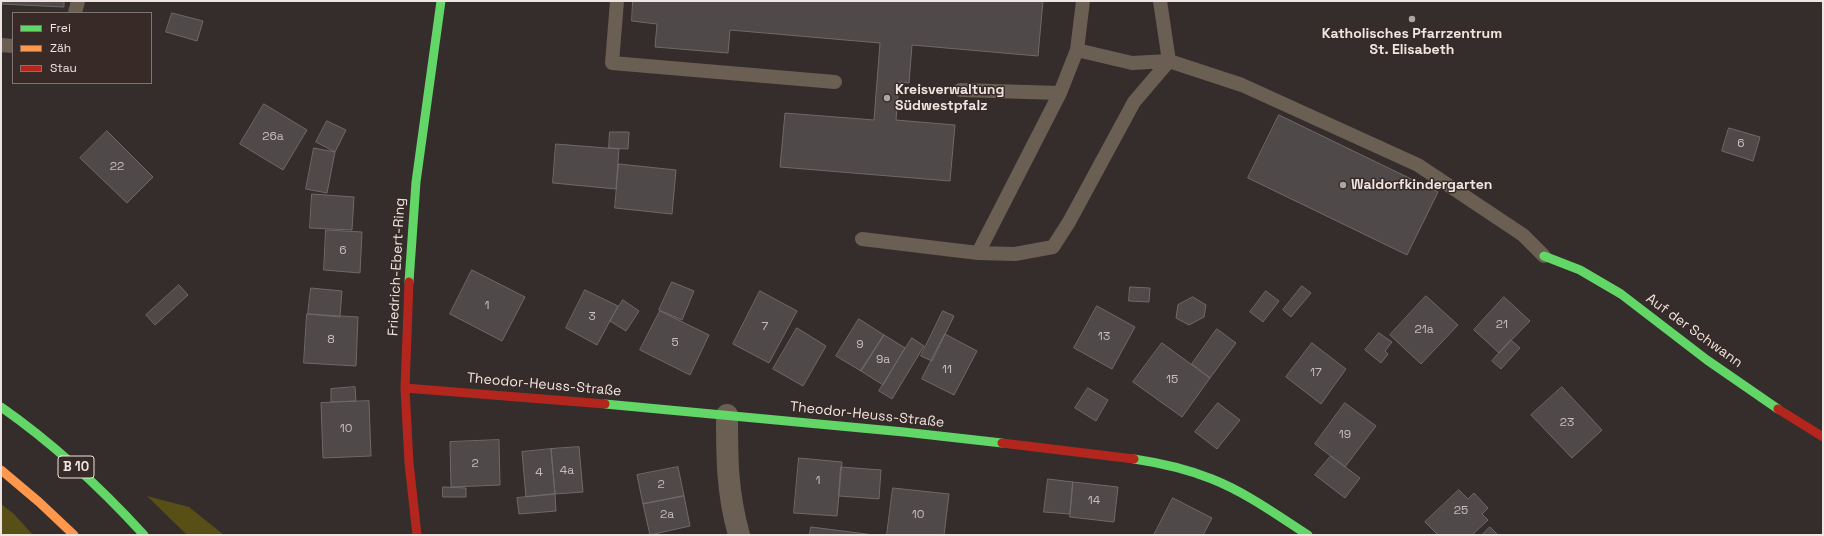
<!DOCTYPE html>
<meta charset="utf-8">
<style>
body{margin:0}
#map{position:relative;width:1824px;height:536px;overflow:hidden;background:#342d2b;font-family:"Space Grotesk",sans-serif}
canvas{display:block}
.frame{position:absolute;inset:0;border:2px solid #eee5e2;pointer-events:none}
.legend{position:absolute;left:12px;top:12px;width:140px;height:72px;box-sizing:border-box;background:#382a27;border:1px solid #817572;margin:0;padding:5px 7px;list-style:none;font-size:12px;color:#eee5e2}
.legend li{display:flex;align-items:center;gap:8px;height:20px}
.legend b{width:20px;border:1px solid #817572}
</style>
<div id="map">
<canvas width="1824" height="536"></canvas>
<div class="frame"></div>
<ul class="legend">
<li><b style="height:5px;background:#63d668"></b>Frei</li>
<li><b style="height:5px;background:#ff974d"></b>Zäh</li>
<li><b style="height:5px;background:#b3261e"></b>Stau</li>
</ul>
</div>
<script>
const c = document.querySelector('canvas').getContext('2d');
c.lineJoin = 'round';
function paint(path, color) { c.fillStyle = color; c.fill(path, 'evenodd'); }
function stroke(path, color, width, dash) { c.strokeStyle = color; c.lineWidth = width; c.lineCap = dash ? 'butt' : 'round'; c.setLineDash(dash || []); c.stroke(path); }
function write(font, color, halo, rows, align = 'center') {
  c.font = font + ' "Space Grotesk",sans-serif'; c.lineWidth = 3; c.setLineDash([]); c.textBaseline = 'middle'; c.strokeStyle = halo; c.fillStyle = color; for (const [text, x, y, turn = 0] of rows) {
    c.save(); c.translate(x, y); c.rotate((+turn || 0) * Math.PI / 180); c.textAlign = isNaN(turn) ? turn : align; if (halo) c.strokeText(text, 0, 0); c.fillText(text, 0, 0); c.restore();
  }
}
const green = new Path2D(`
 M147,496l42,11 35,28h-37z
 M1,504l13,10 19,21h-32z`);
const building = new Path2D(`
 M1,1h63v6l-63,-3z
 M633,1h410l-5,55 -126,-11 -3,38 -10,-1 -3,38 59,5 -5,56 -170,-14 5,-54 89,7 6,-77 -150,-13 -2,23 -73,-6 2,-23 -25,-3z
 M172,13l31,8 -6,20 -31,-9z
 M264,104l43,26 -24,40 -43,-26z
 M1279,115l159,77 -31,63 -159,-77z
 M327,121l19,9 -11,22 -19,-10z
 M1729,128l31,9 -7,24 -31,-10z
 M107,131l46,46 -26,26 -47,-45z
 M610,132h19l-1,17 -19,-1z
 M556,144l63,5 -3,40 -63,-6z
 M314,148l21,4 -8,41 -21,-4z
 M619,164l57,6 -4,44 -57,-6z
 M312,194l42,3 -2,33 -42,-2z
 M326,230l36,2 -2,41 -36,-3z
 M472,270l53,27 -23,44 -52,-27z
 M672,282l22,9 -12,29 -23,-10z
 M179,285l9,10 -33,30 -9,-10z
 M1302,286l9,7 -20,24 -8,-7z
 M1130,287l20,1 -1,14 -20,-1z
 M311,288l31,3 -2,26 -32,-3z
 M585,290l33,16 -21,39 -31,-17z
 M760,291l37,20 -28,52 -36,-19z
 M1266,291l13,10 -16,21 -13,-10z
 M1426,296l32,29 -37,39 -31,-29z
 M1193,297l13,8 -2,12 -15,8 -13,-7 2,-13z
 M1504,297l26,24 -31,32 -25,-23z
 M623,300l16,11 -13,20 -16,-10z
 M1097,306l38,21 -23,42 -38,-21z
 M660,311l49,24 -19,40 -50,-25z
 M943,311l11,5 -22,45 -11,-5z
 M307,314l51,3 -2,49 -52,-3z
 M859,319l25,16 -23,36 -25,-15z
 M797,328l29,18 -23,40 -30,-17z
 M1217,329l19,14 -26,35 -18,-14z
 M1379,333l13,9 -7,9 3,3 -7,9 -16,-13z
 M945,334l32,17 -23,44 -32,-16z
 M884,335l21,13 -22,37 -22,-14z
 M912,338l12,8 -32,53 -13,-8z
 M1511,340l9,8 -19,21 -9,-8z
 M1162,343l48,35 -28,39 -49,-35z
 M1312,343l34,26 -25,35 -35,-27z
 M355,387l1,14 -25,1v-13z
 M1562,387l40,43 -30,28 -41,-43z
 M1088,388l20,12 -12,21 -21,-13z
 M369,401l2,55 -48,2 -2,-55z
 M1218,403l22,17 -23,29 -22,-17z
 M1345,403l31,23 -31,41 -30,-23z
 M499,440l1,45 -49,2 -1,-45z
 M579,447l4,45 -28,2 -4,-45z
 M551,449l4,45 -29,3 -4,-45z
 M1331,456l29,22 -15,20 -30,-23z
 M799,458l43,4 -5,54 -43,-3z
 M678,467l6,29 -41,8 -6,-29z
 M841,467l40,3 -2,29 -40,-3z
 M1048,479l25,3 -3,32 -26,-2z
 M1073,482l45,5 -4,35 -44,-5z
 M443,487l23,1v9h-23z
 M893,488l56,6 -5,41h-57z
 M1459,490l9,9 6,-6 14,15 -6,6 6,6 -16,15h-34l-13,-13z
 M555,494l1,17 -37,3 -2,-16z
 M684,496l6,30 -40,9 -7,-31z
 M1173,498l39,20 -9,17h-49z
 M811,527l63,8h-64z
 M1490,527l8,8h-16z`);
const lane = new Path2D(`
 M617,1l-5,62 223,19
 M1160,1l9,60 73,24 176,80 105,70 21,21
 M75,13l3,-12
 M1,45l12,1
 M960,90l100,3 17,-43
 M862,239l116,14 37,1 38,-7 16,-25 65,-120 35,-41 -37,2 -55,-13 6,-49
 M978,253l82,-160`);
const street = new Path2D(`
 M727,415c0,44 0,77 12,120`);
const fast = new Path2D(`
 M1544,256l36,14 41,24 86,66 71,49
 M409,282l7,-100 25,-181
 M605,404l299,28 98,11
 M1,407c53,37 99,80 143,128
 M1134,459c27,4 53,10 78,20 35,14 65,36 96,56`);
const slow = new Path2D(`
 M1,470l38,32 35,33`);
const jam = new Path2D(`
 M409,282l-4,106 4,75 8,72
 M405,388l200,16
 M1778,409l45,28
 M1002,443l132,16`);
const markers = [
 [1412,19,4,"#ada5a2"],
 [887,98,4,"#ada5a2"],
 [1343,185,4,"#ada5a2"]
];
const numberNames = [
 ["26a",273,137],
 ["6",1741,144],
 ["22",117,167],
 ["6",343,251],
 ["1",487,306],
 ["3",592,317],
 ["21",1502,325],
 ["7",765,327],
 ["21a",1424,330],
 ["13",1104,337],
 ["8",331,340],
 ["5",675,343],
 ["9",860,345],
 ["9a",883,360],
 ["11",947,370],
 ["17",1316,373],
 ["15",1172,380],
 ["23",1567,423],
 ["10",346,429],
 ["19",1345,435],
 ["2",475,464],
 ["4a",567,471],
 ["4",539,473],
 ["1",818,481],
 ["2",661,485],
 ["14",1094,501],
 ["25",1461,511],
 ["2a",667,515],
 ["10",918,515]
];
const shields = [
 [76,467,36]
];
const shieldNames = [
 ["B 10",76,467]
];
const poiNames = [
 ["Katholisches Pfarrzentrum",1412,34,"center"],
 ["St. Elisabeth",1412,50,"center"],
 ["Kreisverwaltung",895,90],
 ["Südwestpfalz",895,106],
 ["Waldorfkindergarten",1351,185]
];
const streetNames = [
 ["Friedrich-Ebert-Ring",397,267,-87],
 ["Auf der Schwann",1694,331,36],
 ["Theodor-Heuss-Straße",544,385,5],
 ["Theodor-Heuss-Straße",867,415,6]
];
paint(green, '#574f15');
paint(building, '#4f4949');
stroke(building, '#6f6969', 1);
stroke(lane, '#6b5f53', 14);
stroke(street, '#6b5f53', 22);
stroke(fast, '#63d668', 9);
stroke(slow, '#ff974d', 9);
stroke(jam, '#b3261e', 9);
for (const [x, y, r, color] of markers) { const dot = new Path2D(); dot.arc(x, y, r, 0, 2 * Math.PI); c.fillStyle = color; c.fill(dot); stroke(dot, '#382a27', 1.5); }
write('12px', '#c6bebc', null, numberNames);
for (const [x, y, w] of shields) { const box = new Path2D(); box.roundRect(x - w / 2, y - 11, w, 22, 3); c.fillStyle = '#382a27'; c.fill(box); stroke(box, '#eee5e2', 1); }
write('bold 13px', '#eee5e2', null, shieldNames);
write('bold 14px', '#eee5e2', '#382a27', poiNames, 'left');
write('14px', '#eee5e2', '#382a27', streetNames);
</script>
